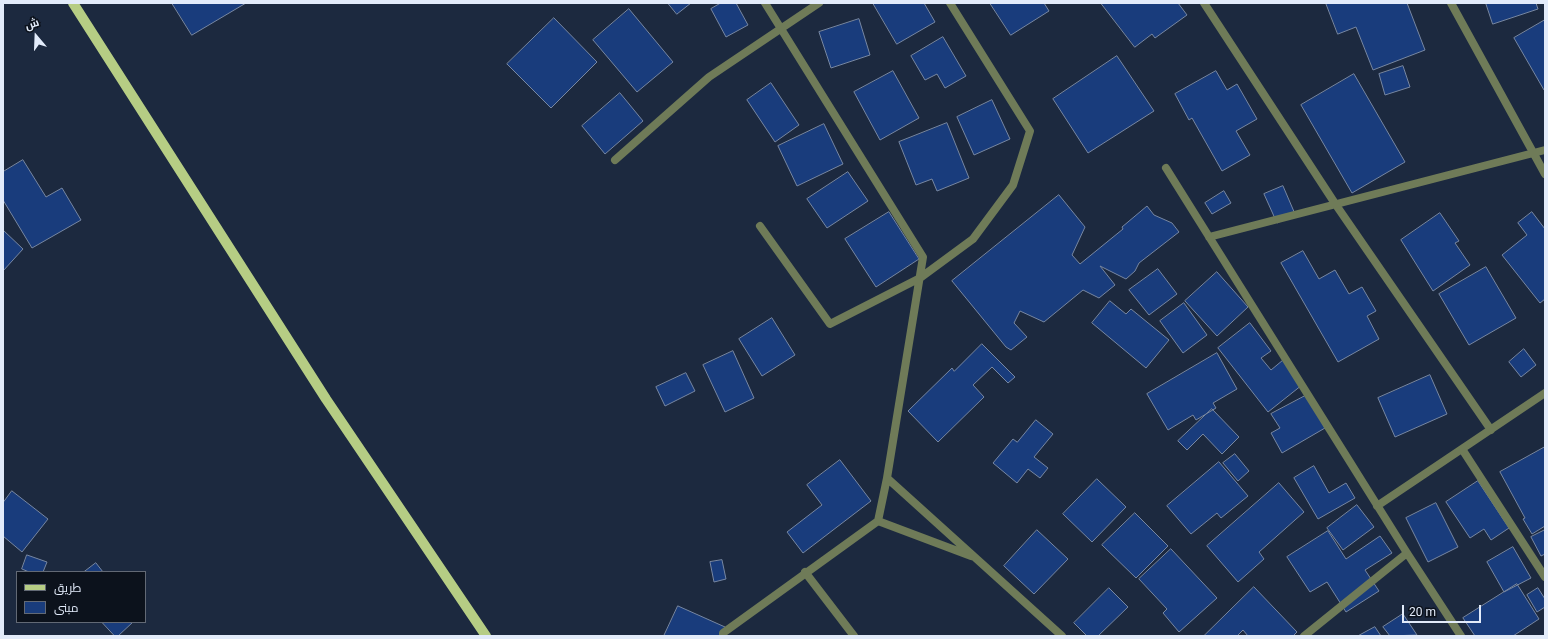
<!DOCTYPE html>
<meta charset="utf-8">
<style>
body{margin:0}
#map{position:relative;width:1548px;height:639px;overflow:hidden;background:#1c293f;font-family:Roboto,Cairo,sans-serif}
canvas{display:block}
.frame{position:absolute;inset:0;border:4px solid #e2ebfa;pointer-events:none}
.legend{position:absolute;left:16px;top:571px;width:130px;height:52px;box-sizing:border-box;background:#0c121c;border:1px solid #626975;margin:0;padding:5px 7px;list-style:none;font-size:12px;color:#e2ebfa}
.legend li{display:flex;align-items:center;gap:8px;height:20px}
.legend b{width:20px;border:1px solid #626975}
.north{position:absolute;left:16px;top:16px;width:40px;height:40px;-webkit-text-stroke:3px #0c121c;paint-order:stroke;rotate:341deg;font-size:11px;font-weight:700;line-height:16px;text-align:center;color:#e2ebfa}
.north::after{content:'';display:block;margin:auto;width:14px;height:18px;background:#e2ebfa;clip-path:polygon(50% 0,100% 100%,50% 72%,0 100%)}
.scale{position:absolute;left:1402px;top:605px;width:79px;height:18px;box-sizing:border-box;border:2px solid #e2ebfa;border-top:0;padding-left:5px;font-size:12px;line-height:14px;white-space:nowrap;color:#e2ebfa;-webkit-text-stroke:3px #0c121c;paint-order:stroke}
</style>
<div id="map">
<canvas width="1548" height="639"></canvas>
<div class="frame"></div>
<ul class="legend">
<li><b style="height:5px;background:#b6cd84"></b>طريق</li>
<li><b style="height:11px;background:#193c7c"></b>مبنى</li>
</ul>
<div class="north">ش</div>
<div class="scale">20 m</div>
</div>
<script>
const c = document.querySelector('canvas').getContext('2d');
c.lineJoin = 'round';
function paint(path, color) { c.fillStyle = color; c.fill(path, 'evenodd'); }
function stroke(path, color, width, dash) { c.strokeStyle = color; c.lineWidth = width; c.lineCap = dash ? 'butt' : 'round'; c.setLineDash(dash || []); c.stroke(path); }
const building = new Path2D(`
 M172,3h74l-54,32z
 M668,3h23l-14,11z
 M721,3h15l12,22 -22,12 -15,-28z
 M873,3h51l11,19 -38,22z
 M990,3h54l5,8 -38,24z
 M1101,3h77l9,12 -32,23 -3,-4 -17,13z
 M1326,3h81l18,47 -52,20 -17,-43 -18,7z
 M1486,3h50l2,6 -45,15z
 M629,9l44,53 -36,30 -44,-52z
 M554,18l43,44 -46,46 -44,-44z
 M859,19l11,36 -39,13 -12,-36z
 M1545,20v70h-1l-30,-52z
 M943,37l23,39 -21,12 -8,-14 -12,6 -14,-24z
 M1117,56l37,55 -66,42 -35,-54z
 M1403,66l7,21 -25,8 -6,-21z
 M893,71l26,47 -39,22 -26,-48z
 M1216,71l11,19 10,-6 20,35 -21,12 14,24 -28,16 -30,-53 -3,2 -14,-26z
 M1354,74l51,88 -53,31 -51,-88z
 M771,83l28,42 -24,17 -28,-42z
 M620,93l23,28 -38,33 -23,-28z
 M992,100l18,39 -36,16 -17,-38z
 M947,123l22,55 -32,13 -5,-12 -16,6 -17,-43z
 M824,124l19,40 -46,22 -19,-40z
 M23,160l23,37 16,-9 19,32 -49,28 -29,-48v-28z
 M848,172l20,29 -41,27 -20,-29z
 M1283,186l12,28 -18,9 -13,-29z
 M1224,191l7,12 -19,11 -7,-11z
 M1059,195l26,32 -13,28 8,9 43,-35 -1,-2 25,-21 7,9 18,8 7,9 -40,31 -4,8 -9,8 -26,-13 15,19 -16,13 -16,-8 -39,32 -24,-11 -6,12 13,14 -16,13 -5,-3 -54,-66z
 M889,212l30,47 -43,28 -31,-48z
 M1532,212l13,17v70l-5,4 -38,-48 25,-20 -9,-12z
 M1440,213l19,28 -4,2 15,22 -37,26 -32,-51z
 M3,230l20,19 -20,22z
 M1303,251l16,28 16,-9 14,24 13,-7 14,24 -9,5 12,23 -41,23 -57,-99z
 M1486,267l30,51 -47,27 -30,-51z
 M1158,269l19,25 -28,21 -20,-25z
 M1217,272l31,35 -31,29 -32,-35z
 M1110,301l16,13 5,-5 38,31 -23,28 -54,-45z
 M1184,303l23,32 -24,18 -23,-32z
 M772,318l23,37 -33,21 -23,-37z
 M1250,323l21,28 -10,7 10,12 12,-10 19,25 -34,27 -50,-64z
 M982,344l33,33 -7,6 -16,-16 -19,18 11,12 -46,45 -30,-31 44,-43 2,3z
 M1524,349l12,16 -15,12 -12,-15z
 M733,351l21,47 -29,14 -22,-47z
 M1217,353l20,36 -24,14 3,5 -20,12 -3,-5 -25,15 -21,-36z
 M686,373l9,18 -30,15 -9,-19z
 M1430,375l17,39 -52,23 -17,-39z
 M1307,395l18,33 -43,25 -11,-20 9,-5 -9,-14z
 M1212,409l27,28 -17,17 -19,-20 -16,16 -9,-9z
 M1036,420l17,14 -19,23 14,11 -8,10 -12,-9 -11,14 -24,-20 20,-24 4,3z
 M1545,447v79l-13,8 -9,-15 2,-1 -25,-46z
 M1235,454l14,17 -11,10 -15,-18z
 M840,460l31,41 -68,52 -16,-21 35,-27 -15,-20z
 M1219,462l29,34 -27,22 -4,-5 -26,21 -24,-28z
 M1314,466l15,27 17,-10 9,15 -37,21 -24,-41z
 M1097,479l29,28 -34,35 -29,-28z
 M1478,481l31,47 -18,12 -7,-11 -14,9 -24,-36z
 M1279,483l25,29 -45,40 5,7 -26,23 -31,-36z
 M12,491l36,28 -26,33 -19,-16v-33z
 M1436,503l22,44 -30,15 -22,-44z
 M1357,505l17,22 -31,23 -16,-22z
 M1135,513l33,33 -32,32 -34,-33z
 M1037,530l31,29 -34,35 -30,-28z
 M1545,530v24l-4,2 -10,-19z
 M1328,531l18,28 34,-23 12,17 -27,17 14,21 -33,21 -19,-30 -17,10 -23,-35z
 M1513,547l18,31 -27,14 -17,-30z
 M1171,549l46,49 -38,34 -16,-19 4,-4 -28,-30z
 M27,555l20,7 -4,10h-14l-7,-3z
 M722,560l4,19 -12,3 -4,-20z
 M96,563l7,9h-19z
 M1517,584l22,35 -26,17h-38l-12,-18z
 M1254,587l43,45 -4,4h-45l-5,-6 -6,6h-33z
 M1109,588l19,19 -30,29h-11l-13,-13z
 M1538,588l7,11v8l-8,5 -10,-17z
 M678,606l47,21 -4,9h-57z
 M1403,614l14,21 -27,1 -7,-9z
 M102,622h31l-15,14h-3z
 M1375,627l6,9h-23z`);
const minor = new Path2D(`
 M765,3l158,254 -36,221 175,158
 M1204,3l132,202 155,225
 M1451,3l94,171
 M615,160l94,-83 110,-74
 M1166,168l241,385 54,83
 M760,226l70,98 90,-46 53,-39 40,-54 17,-54 -80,-128
 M1209,237l336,-87
 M1462,449l83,128
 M1377,506l168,-113
 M878,521l93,35
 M805,572l49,64
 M723,636v-3l155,-112 9,-43
 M1304,636l103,-83`);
const primary = new Path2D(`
 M73,3l253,396 160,237`);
paint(building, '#193c7c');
stroke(building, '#7787a2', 1);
stroke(minor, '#6f7b58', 8);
stroke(primary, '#b6cd84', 10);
</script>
